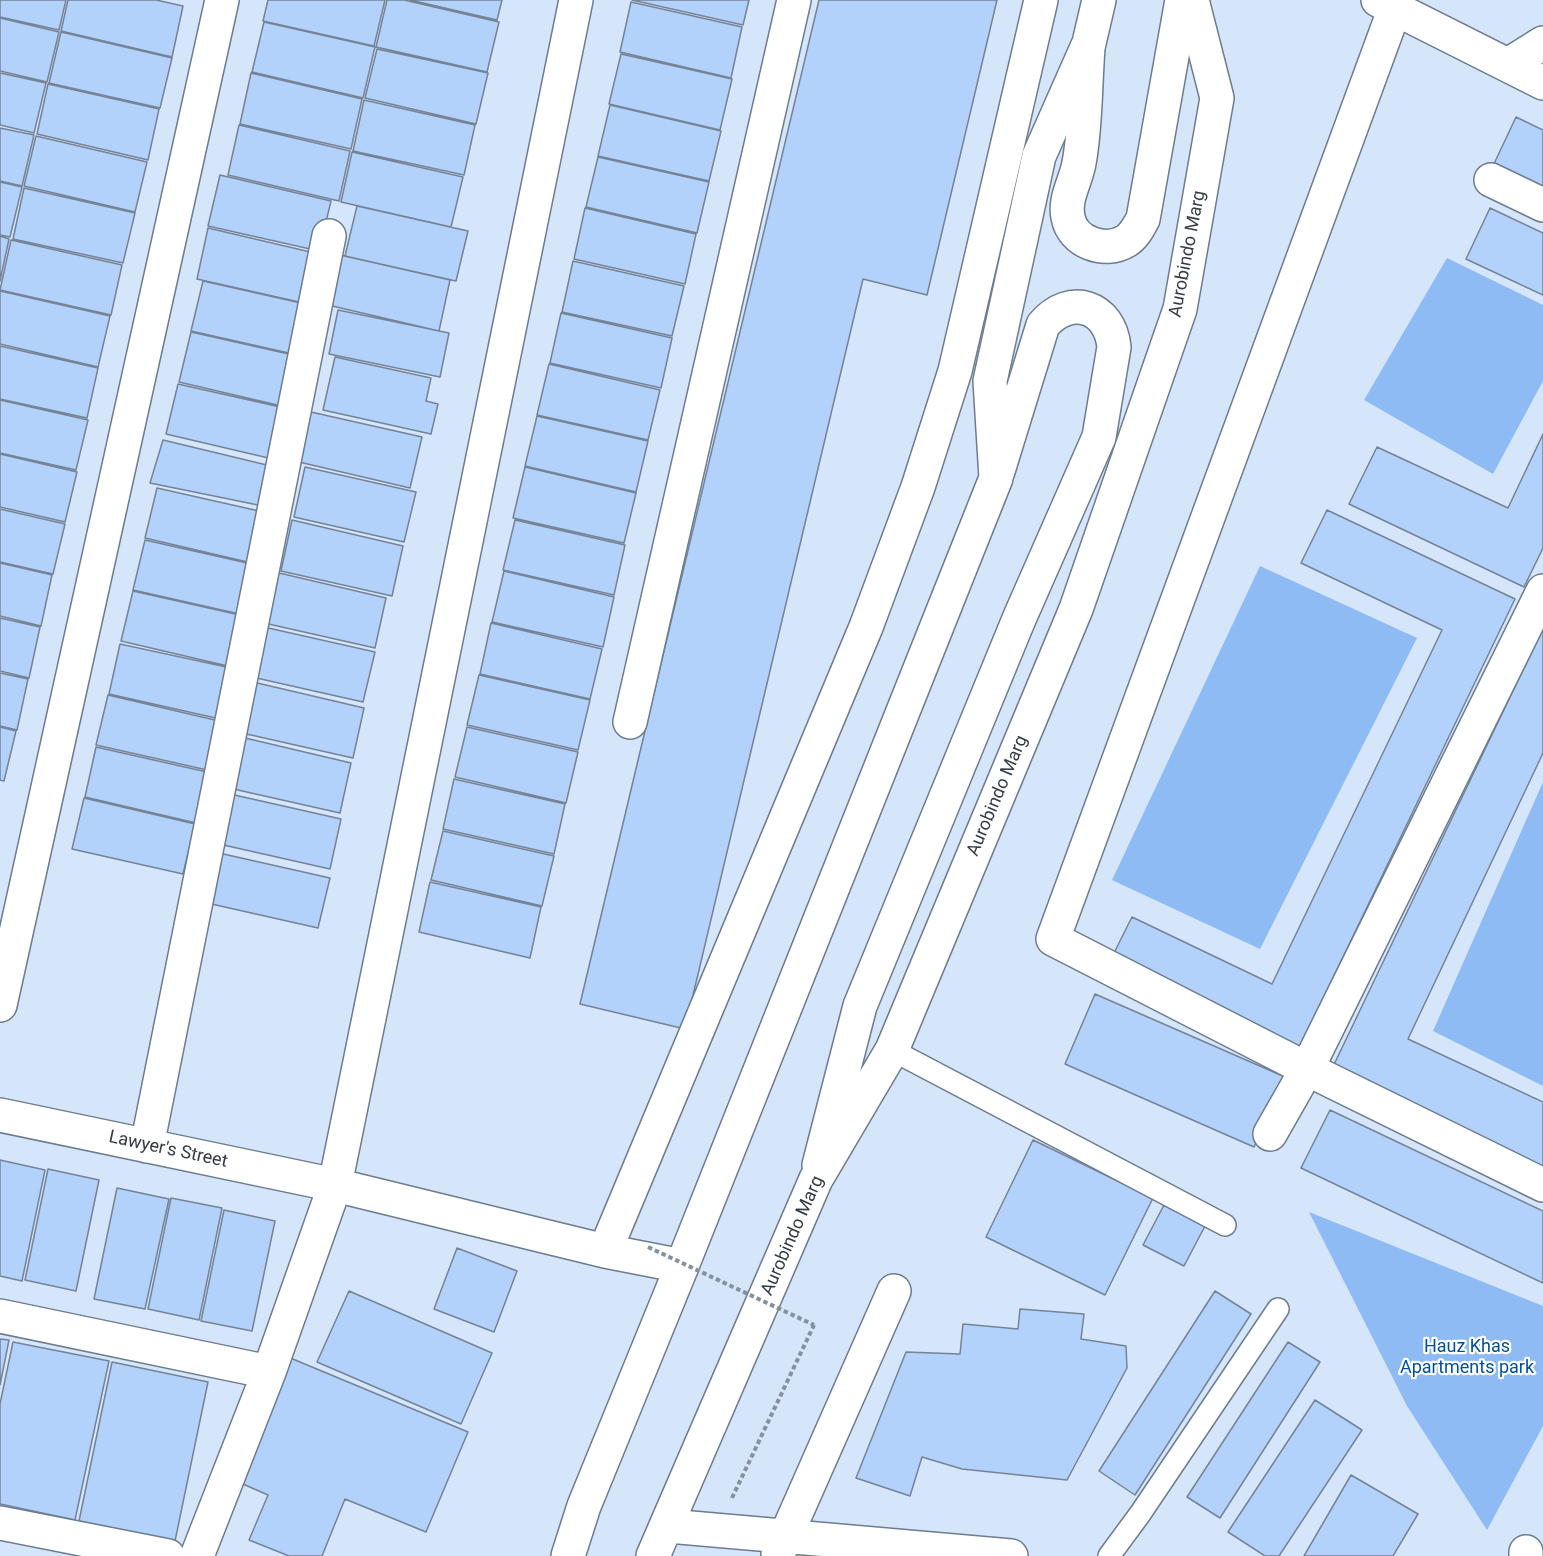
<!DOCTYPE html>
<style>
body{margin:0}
canvas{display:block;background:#d5e5fa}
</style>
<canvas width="1543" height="1556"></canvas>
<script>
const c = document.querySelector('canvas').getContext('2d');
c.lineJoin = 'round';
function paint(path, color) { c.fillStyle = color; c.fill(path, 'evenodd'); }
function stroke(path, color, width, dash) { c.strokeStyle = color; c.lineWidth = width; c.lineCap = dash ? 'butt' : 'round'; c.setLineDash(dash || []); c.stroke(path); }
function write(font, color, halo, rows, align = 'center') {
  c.font = font + ' Roboto,sans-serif'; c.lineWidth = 4.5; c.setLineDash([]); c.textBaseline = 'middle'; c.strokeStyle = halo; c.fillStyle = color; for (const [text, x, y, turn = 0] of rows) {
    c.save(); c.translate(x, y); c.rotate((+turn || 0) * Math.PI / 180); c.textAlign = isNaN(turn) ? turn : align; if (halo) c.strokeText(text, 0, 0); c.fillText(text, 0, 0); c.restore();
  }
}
const green = new Path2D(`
 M1447,258l96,47v76l-50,93 -129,-74z
 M1260,566l157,72 -157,311 -148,-69z
 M1543,782v304l-110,-55z
 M1309,1212l234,94v120l-56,104 -80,-124z`);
const building = new Path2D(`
 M0,0h66l-7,30 -59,-13z
 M68,0h88l27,6 -11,51 -111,-26z
 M268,0h117l-11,46 -111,-25z
 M387,0h17l95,22 -12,50 -111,-25z
 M410,0h92l-5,20z
 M632,0h117l-6,25z
 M819,0h178l-70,295 -64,-16 -178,750 -105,-25z
 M631,2l111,25 -11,51 -111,-26z
 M0,18l59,14 -12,50 -47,-11z
 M264,22l111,25 -12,51 -111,-26z
 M61,32l111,26 -12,50 -111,-25z
 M377,49l111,24 -12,51 -111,-26z
 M621,54l111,25 -12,51 -111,-26z
 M0,73l46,10 -12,50 -34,-8z
 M251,73l111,26 -11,50 -111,-25z
 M48,84l111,25 -11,51 -111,-26z
 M364,100l111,25 -11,50 -111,-24z
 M610,105l111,26 -12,50 -111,-25z
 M1516,117l27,13v62l-51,-24z
 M239,125l111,26 -11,50 -111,-26z
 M0,128l34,7 -12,51 -22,-5z
 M36,136l111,26 -12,50 -111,-26z
 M352,152l111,25 -12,50 -110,-25z
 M598,157l111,25 -12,51 -111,-26z
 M220,175l111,26 -12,50 -111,-25z
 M0,182l22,5 -12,50 -10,-2z
 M24,188l111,25 -12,50 -110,-24z
 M357,206l111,25 -12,50 -111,-25z
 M585,208l111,26 -11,50 -111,-25z
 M1490,208l53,25v62l-77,-36z
 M208,228l111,26 -11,50 -111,-25z
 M0,236l9,3 -9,42z
 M11,240l111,25 -11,50 -111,-25z
 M340,255l110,25 -11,51 -111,-26z
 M573,261l111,25 -12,50 -110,-24z
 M203,281l111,25 -12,50 -111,-25z
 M0,291l110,25 -12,51 -98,-23z
 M338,310l111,23 -9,44 -111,-23z
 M561,313l111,25 -11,50 -111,-25z
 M191,332l111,25 -12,51 -111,-26z
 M0,346l98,22 -11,50 -87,-19z
 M335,357l96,21 -5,23 12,3 -7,30 -108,-24z
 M549,364l111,26 -12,50 -111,-25z
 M178,384l111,25 -12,51 -111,-26z
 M0,400l88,20 -12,50 -76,-17z
 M311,412l111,25 -12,51 -111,-26z
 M537,416l111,25 -12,51 -111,-26z
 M1543,434v114l-19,39 -175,-83 28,-57 131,61z
 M163,440l108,26 -8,40 -113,-23z
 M0,454l77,18 -12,50 -65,-15z
 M305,467l111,25 -12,50 -110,-25z
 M525,467l111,26 -12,50 -111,-25z
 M157,488l111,25 -12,51 -111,-26z
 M0,509l65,15 -12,50 -53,-12z
 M1327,510l188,89 -218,454 -188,-90 23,-46 140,67 170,-354 -141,-67z
 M292,520l111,26 -11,50 -111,-25z
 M515,520l110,25 -11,50 -111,-25z
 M145,540l111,25 -12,50 -111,-25z
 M0,563l52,12 -11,51 -41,-10z
 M504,571l110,26 -11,50 -111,-25z
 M275,572l111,26 -11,50 -111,-25z
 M133,591l111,25 -12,51 -111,-26z
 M0,618l40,9 -11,51 -29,-7z
 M491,623l111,26 -12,50 -110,-25z
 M264,627l111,25 -12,50 -111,-25z
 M1543,628v125l-135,286 135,63v75l-214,-102z
 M120,644l111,24 -11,51 -111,-25z
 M0,673l28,6 -11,51 -17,-4z
 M479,675l111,25 -12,50 -111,-25z
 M253,682l111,26 -11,50 -111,-25z
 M108,695l111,26 -12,49 -111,-25z
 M0,727l16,4 -12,50 -4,-1z
 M467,727l111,25 -12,51 -111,-26z
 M241,737l110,26 -11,50 -111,-25z
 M96,747l111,25 -11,51 -111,-26z
 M454,779l111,25 -11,50 -111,-25z
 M230,794l111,25 -11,50 -111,-25z
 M84,798l111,26 -12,50 -111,-25z
 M443,831l111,25 -12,50 -111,-26z
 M219,853l111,25 -12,50 -111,-25z
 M430,882l111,25 -11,51 -111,-26z
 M1095,994l190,83 -31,70 -189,-83z
 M1330,1110l213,101v72l-242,-115z
 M1033,1140l120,58 -48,97 -119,-58z
 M0,1160l45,10 -23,111 -22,-5z
 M48,1169l51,11 -23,111 -51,-11z
 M117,1188l52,11 -24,110 -51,-10z
 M171,1198l51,10 -23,112 -51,-11z
 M1164,1205l41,21 -21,40 -41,-21z
 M224,1210l51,11 -23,110 -51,-10z
 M457,1248l60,23 -23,61 -60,-23z
 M349,1291l143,62 -31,71 -144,-62z
 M1215,1291l36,23 -116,181 -36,-24z
 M1020,1309l64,5 -3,25 45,7 1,22 -60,112 -105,-11 -40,-12 -12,39 -54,-18 50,-126 54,2 3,-30 55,5z
 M0,1339l9,1 -9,45z
 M13,1342l96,19 -34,159 -75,-16v-100z
 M1288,1342l32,20 -100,156 -33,-21z
 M288,1357l180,75 -42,100 -81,-33 -23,57h-33l-40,-16 19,-45 -32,-14z
 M112,1362l96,20 -33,159 -96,-20z
 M1315,1400l47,30 -83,126h-14l-37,-24z
 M1351,1475l67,39 -25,42h-89z`);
const path = new Path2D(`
 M732,1498l82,-173`);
const service = new Path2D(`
 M892,1050l333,175
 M1109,1556l31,-42 138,-205`);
const minor = new Path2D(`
 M1378,0l165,83
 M1395,8l-342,931 254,130 236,116
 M1508,65l35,-22
 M1491,180l52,25
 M630,722l164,-722
 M0,1005l222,-1005
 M0,1115l335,70 270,66 77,15
 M1270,1134l37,-65 236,-478
 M147,1146l182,-910
 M605,1251l261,-624 52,-140 37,-116 86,-371
 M0,1316l269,56
 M0,1523l168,33
 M668,1526l343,30
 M778,1554l116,-263
 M197,1556l72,-184 66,-187 241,-1185
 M1526,1556v-4`);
const secondary = new Path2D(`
 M1088,48c-3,38 -2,78 -9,115 -3,18 -15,35 -11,54 4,25 37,37 58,24 8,-5 12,-13 17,-22l39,-219
 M819,1165l41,-159 159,-387 80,-182 15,-90c-4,-41 -44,-54 -71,-22l-45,146`);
const trunk = new Path2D(`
 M568,1556l16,-50 98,-240 314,-788 -6,-97 49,-225 50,-113 10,-43
 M653,1556l163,-377 76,-129 184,-441 104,-300 37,-211 -25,-98`);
const pathBridge = new Path2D(`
 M648,1247l166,78`);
const streetNames = [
 ["Aurobindo Marg",1188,254,-79],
 ["Aurobindo Marg",998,796,-67],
 ["Lawyer's Street",168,1150,12],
 ["Aurobindo Marg",793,1236,-66]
];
const parkNames = [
 ["Hauz Khas",1467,1347],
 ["Apartments park",1467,1368]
];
paint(green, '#8ebbf4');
paint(building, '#b2d2fc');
stroke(building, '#758396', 1.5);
stroke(service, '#6d7c8e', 24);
stroke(minor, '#6d7c8e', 36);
stroke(secondary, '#6d7c8e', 36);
stroke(trunk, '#6d7c8e', 36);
stroke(path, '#8591a0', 4, [4.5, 3]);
stroke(service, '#fff', 21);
stroke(minor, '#fff', 33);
stroke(secondary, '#fff', 33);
stroke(trunk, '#fff', 33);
stroke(pathBridge, '#8591a0', 4, [4.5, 3]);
write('18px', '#353c44', '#fff', streetNames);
write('18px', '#00509d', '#fff', parkNames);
</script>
